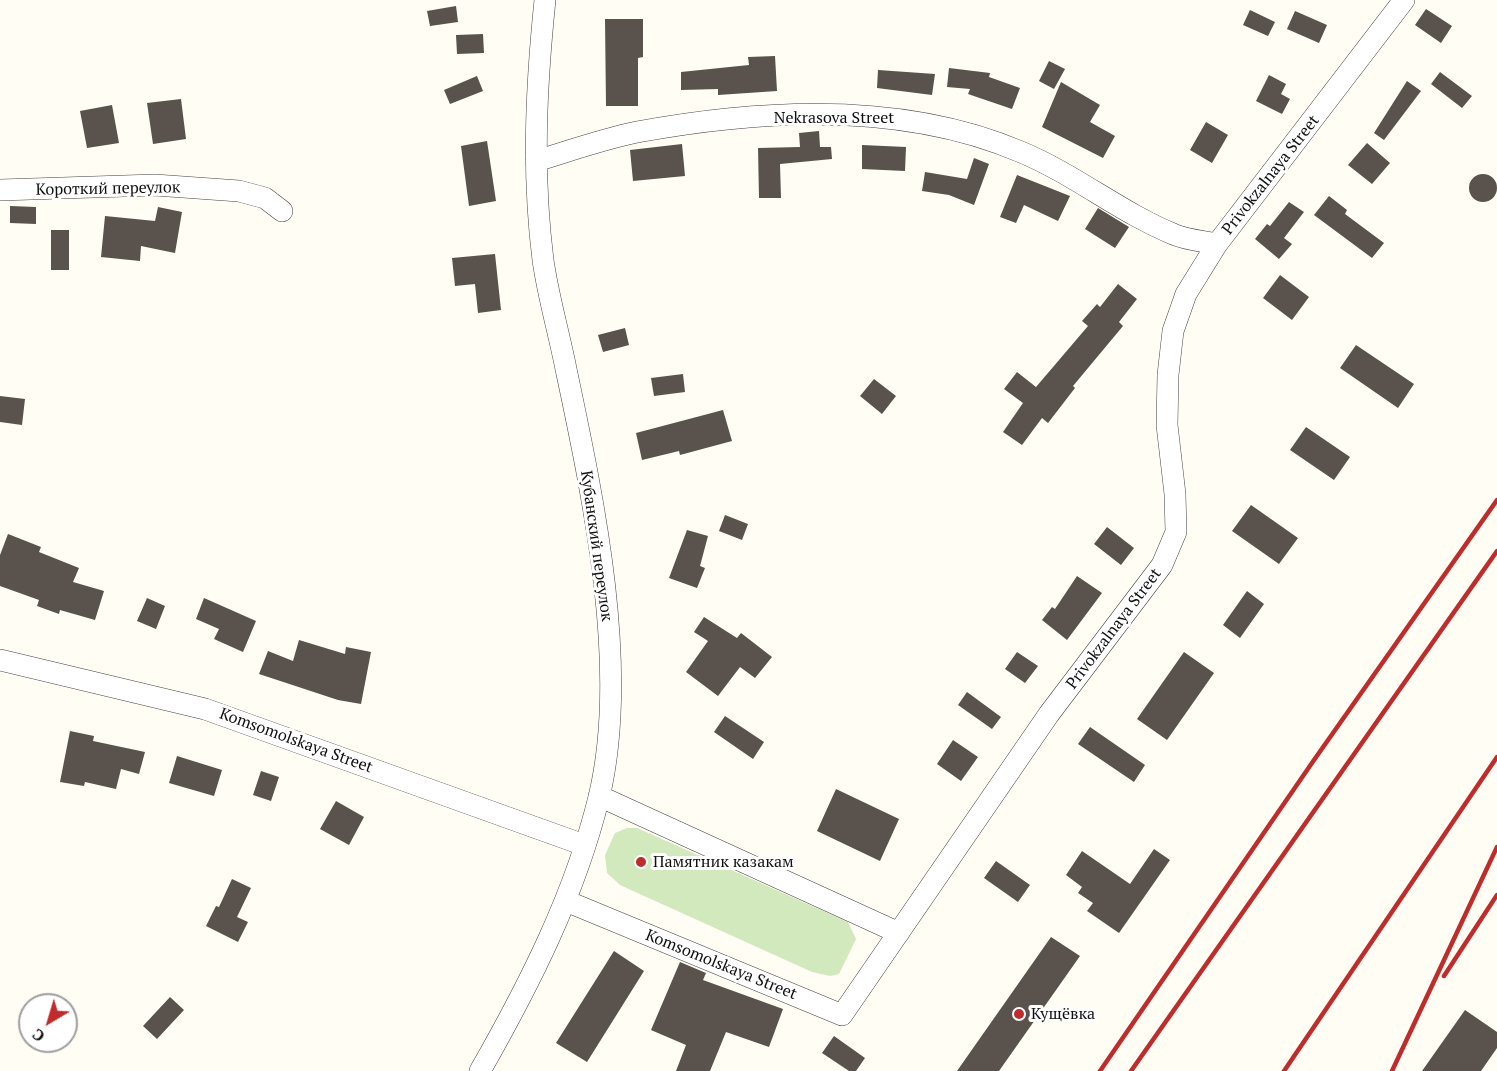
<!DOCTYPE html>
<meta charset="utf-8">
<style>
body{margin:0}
#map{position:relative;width:1497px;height:1071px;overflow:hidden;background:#fffdf4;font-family:"PT Serif",serif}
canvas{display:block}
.north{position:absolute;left:18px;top:993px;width:60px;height:60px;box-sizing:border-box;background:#fff;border:2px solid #9f9f9f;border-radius:50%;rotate:218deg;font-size:16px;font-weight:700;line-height:24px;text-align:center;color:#101010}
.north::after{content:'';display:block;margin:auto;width:21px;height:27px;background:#be2c2b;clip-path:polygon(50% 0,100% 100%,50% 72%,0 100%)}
</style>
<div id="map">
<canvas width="1497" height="1071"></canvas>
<div class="north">С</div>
</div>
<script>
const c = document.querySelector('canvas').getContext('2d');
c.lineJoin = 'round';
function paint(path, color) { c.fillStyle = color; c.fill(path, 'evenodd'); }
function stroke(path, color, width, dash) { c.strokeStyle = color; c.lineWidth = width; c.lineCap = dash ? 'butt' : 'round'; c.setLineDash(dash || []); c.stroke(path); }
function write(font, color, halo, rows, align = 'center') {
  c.font = font + ' "PT Serif",serif'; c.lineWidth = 6; c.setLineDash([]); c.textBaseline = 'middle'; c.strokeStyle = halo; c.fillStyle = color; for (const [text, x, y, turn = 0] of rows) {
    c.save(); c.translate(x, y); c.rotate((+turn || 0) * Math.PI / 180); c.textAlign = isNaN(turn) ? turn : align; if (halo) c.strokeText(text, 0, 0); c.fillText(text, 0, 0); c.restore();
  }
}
const green = new Path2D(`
 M627,828h10l211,94 8,17 -17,35 -9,2 -18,-4 -192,-87 -13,-12 -2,-18 10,-22z`);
const building = new Path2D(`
 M456,6l2,16 -28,4 -3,-15z
 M1426,9l26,17 -11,17 -26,-18z
 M1250,10l25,12 -7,14 -25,-11z
 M1295,11l32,14 -8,18 -32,-14z
 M605,19h38v38l-5,1v48h-32z
 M483,34l1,19 -27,1 -1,-19z
 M775,56l2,35 -59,4v-6l-37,1v-18l68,-7 -1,-8z
 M1049,61l16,8 -11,20 -15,-8z
 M949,68l41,5 -1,4 31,11 -8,21 -44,-15 2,-5 -23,-2z
 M878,70l57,4 -3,21 -55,-7z
 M1440,72l32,24 -10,12 -31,-24z
 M1269,75l17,9 -5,10 9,5 -8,15 -26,-13z
 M477,76l6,15 -33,13 -6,-14z
 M1407,81l14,10 -37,49 -10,-7z
 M1061,82l39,23 -10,17 25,14 -12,22 -61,-31z
 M181,99l5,40 -33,5 -6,-41z
 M112,105l7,38 -32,5 -7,-37z
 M1206,122l22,13 -16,28 -22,-13z
 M819,131l1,16h11l1,12 -52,5 1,34h-22l-1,-50 42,-1 -1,-14z
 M487,141l9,60 -27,5 -8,-60z
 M1367,143l23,20 -18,21 -24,-19z
 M682,144l3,32 -52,5 -3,-31z
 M862,145l44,2 -1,24 -43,-2z
 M974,158l15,6 -15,41 -25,-10 -27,-4 3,-19 42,7z
 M1469 188a14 14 0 1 1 28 0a14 14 0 1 1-28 0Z
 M1017,175l53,21 -12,25 -34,-16 -8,18 -16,-6z
 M1329,196l18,14 -2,4 39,29 -12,15 -58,-43z
 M1289,202l15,10 -20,26 8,6 -13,15 -24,-20 12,-15 3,2z
 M10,206l26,1v17l-26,-1z
 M158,207l24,5 -7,41 -34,-7 -1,15 -39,-4 4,-41 50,5z
 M1098,208l31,19 -14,21 -30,-19z
 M51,230h18v40h-18z
 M495,254l6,56 -23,3 -3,-29 -20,2 -3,-28z
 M1280,275l29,22 -17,23 -29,-22z
 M1118,284l19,15 -18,23 4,4 -50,60 2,2 -27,35 -6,-5 -20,27 -19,-13 20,-29 -19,-14 13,-17 19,15 52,-61 -6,-5 15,-17 3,3z
 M625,328l4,17 -26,7 -5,-17z
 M1356,345l58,39 -16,24 -58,-40z
 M683,374l2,18 -31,4 -3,-18z
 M874,379l22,17 -14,18 -22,-18z
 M0,396l25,3 -3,26 -22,-3z
 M723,410l9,31 -52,14 -1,-4 -37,9 -6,-27z
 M1306,427l44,30 -16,23 -44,-30z
 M1251,505l47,33 -19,26 -47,-33z
 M725,515l23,9 -6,16 -23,-9z
 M1107,527l27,21 -13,17 -27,-21z
 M687,530l21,6 -8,30 5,2 -8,20 -28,-10z
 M8,534l33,13 -2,5 40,16 -6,14 31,9 -9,29 -35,-10 -1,4 -22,-8 2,-6 -39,-14v-31z
 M1077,576l25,17 -35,47 -25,-20 10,-13 3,2z
 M1247,591l17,13 -24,34 -17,-13z
 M147,598l18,8 -9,23 -19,-8z
 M204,598l52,23 -13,31 -29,-13 5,-10 -23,-10z
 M704,617l33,21 4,-5 31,24 -17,21 -15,-11 -22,29 -32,-24 22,-31 -14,-9z
 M299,640l46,14 1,-7 25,5 -10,52 -23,-4 -79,-26 9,-23 25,10z
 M1017,652l21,14 -13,17 -20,-14z
 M1184,652l30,21 -47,67 -30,-21z
 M967,692l34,25 -9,12 -34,-24z
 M725,716l39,26 -11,17 -39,-27z
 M1090,727l55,38 -11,17 -56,-38z
 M70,731l24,5 -1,5 52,11 -6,22 -18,-5 -5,20 -31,-7 -1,4 -24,-4z
 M953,740l25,17 -17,24 -24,-17z
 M177,756l45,14 -8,26 -45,-13z
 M261,771l18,6 -8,24 -18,-6z
 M836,789l63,30 -19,42 -63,-30z
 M336,801l28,16 -15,28 -29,-16z
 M1154,849l16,11 -51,73 -32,-22 6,-8 -15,-10 4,-6 -16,-12 16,-24 48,33z
 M996,861l34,24 -12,17 -34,-24z
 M232,879l19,9 -14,29 11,5 -10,20 -32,-16 10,-20 3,1z
 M1051,937l29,19 -81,115h-42z
 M614,951l30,20 -57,91 -31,-19z
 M680,962l26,11 -3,7 80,29 -14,38 -43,-15 -16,39h-34l10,-26 -35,-15z
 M170,997l14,13 -27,29 -14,-13z
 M1465,1010l32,22v16l-16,23h-59z
 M834,1036l31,22 -9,13h-7l-27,-18z`);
const minor = new Path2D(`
 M536,161c33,-10 67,-22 101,-29 124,-23 266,-31 384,20 53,22 99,60 152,82 13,6 30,7 44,10
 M0,190l155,-5 84,6 26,7 17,13
 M0,660l205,49 379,136
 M599,796l300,137
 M566,901l276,114 207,-301 113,-149 14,-33 -1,-38 -8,-69 1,-50 5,-44 13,-37 31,-50 187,-244
 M480,1071c49,-86 95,-176 119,-274 31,-129 -6,-300 -33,-428 -7,-36 -18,-73 -23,-109 -11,-87 -7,-173 2,-260`);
const rail = new Path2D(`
 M1444,976l53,-81
 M1100,1071l214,-311 183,-260
 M1131,1071l366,-520
 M1284,1071l213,-314
 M1392,1071l105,-224`);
const markers = [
 [641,862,6,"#be2c2b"],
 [1019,1014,6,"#be2c2b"]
];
const streetNames = [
 ["Nekrasova Street",834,118],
 ["Privokzalnaya Street",1271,175,-52],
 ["Короткий переулок",108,189,-1],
 ["Кубанский переулок",596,546,82],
 ["Privokzalnaya Street",1114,629,-53],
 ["Komsomolskaya Street",296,741,20],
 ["Komsomolskaya Street",721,965,22]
];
const poiNames = [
 ["Памятник казакам",653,862],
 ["Кущёвка",1031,1014]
];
paint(green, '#d2e9be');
paint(building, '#59524d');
stroke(minor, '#434343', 22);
stroke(minor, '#fff', 21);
stroke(rail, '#be2c2b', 4.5);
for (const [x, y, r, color] of markers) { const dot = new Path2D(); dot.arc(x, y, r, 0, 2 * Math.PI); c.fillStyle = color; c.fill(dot); stroke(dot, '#fff', 2); }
write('16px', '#101010', '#fff', streetNames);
write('16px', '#101010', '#fff', poiNames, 'left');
</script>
